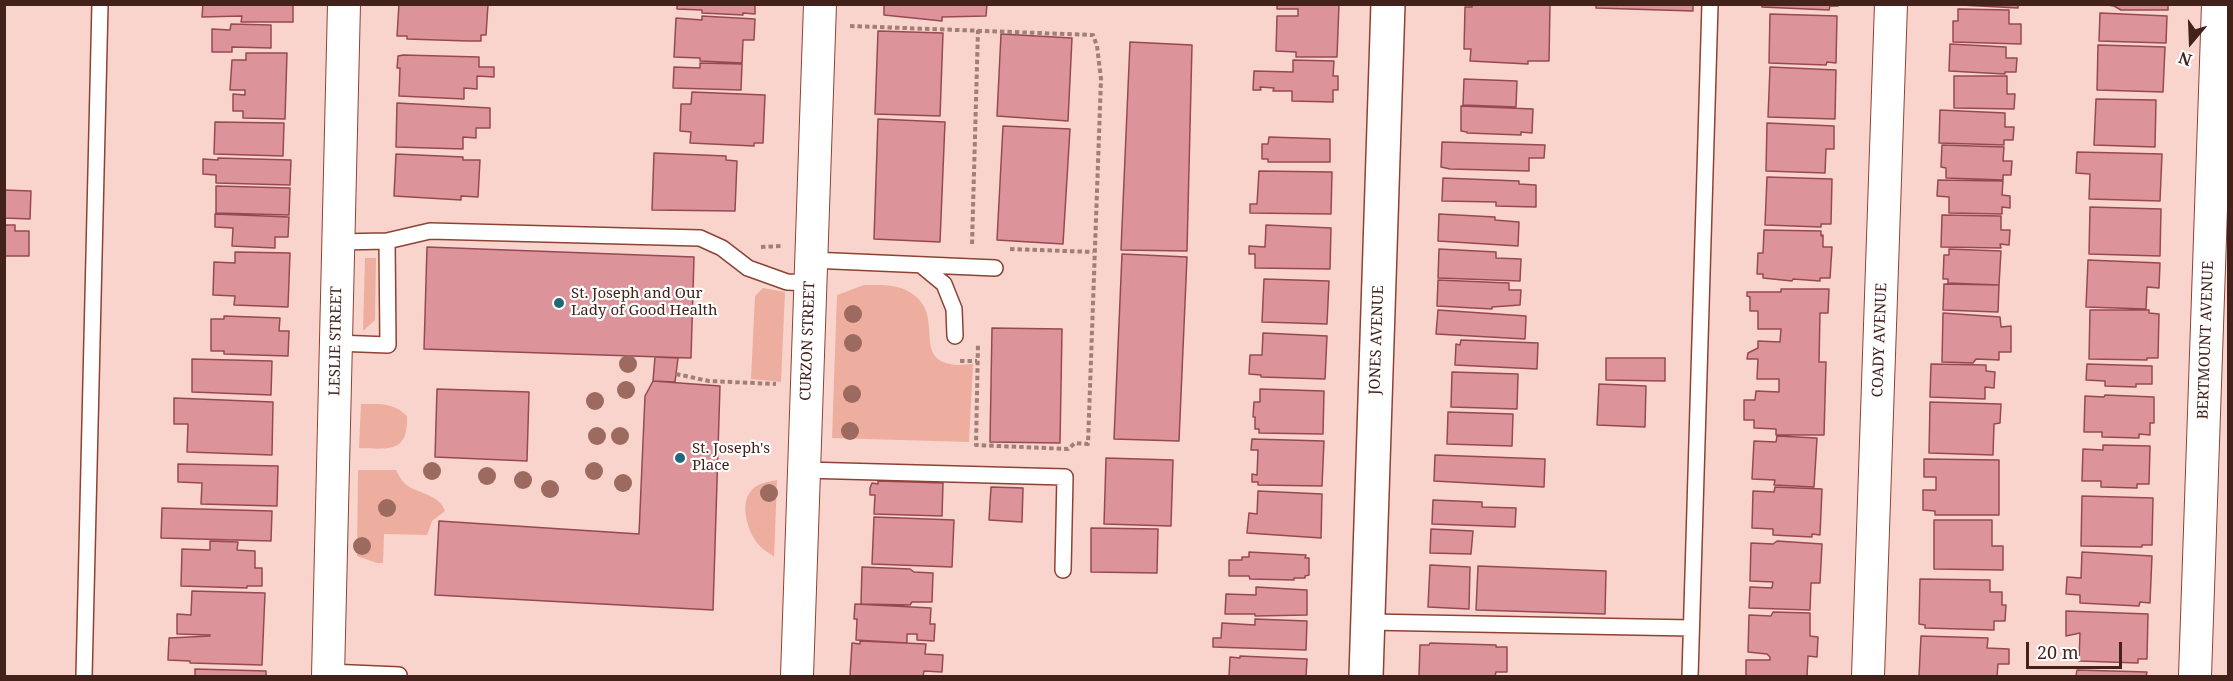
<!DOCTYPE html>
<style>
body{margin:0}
#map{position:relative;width:2233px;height:681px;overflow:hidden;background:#f8d4cc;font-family:"Noto Serif",serif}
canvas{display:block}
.frame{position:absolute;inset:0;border:6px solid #43221b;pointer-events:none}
.north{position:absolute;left:2161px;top:12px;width:60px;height:60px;-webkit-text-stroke:4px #fefefe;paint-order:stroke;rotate:199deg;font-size:16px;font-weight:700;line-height:24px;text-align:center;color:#43221b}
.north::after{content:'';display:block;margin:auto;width:21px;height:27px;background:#43221b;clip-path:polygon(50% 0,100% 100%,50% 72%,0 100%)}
.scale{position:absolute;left:2026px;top:642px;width:96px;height:27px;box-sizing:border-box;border:3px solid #43221b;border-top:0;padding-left:8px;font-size:18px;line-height:21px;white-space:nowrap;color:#43221b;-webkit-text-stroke:4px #fefefe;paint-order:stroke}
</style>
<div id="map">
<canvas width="2233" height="681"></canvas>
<div class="frame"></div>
<div class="north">N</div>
<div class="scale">20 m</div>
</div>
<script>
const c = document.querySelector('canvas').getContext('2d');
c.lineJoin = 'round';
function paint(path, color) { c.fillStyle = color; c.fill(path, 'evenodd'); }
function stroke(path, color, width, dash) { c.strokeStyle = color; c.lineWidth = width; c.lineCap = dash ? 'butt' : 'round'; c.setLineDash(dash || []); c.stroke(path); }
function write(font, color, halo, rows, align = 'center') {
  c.font = font + ' "Noto Serif",serif'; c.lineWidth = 4.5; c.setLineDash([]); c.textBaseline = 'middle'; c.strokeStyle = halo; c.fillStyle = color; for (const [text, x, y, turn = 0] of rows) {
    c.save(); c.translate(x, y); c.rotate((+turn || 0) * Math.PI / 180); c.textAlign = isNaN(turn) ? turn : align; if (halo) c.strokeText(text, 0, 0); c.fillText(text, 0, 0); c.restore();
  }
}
const green = new Path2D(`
 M365,258h11l-1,62 -12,11z
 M864,285c11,0 26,-1 37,3 50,19 9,68 49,76 7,2 16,0 23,0l-4,78 -137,-4 5,-143z
 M763,288l22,4 -4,90 -30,-3 4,-83z
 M361,404c19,0 32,-2 46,12 1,37 -17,33 -48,32z
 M358,470h38c3,6 6,12 12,16 12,8 32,9 37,25l-13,10 -5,14 -43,-1 -1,29h-6l-20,-7z
 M777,480l-3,77c-4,-4 -11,-7 -15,-12 -11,-12 -20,-40 -8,-54 6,-8 17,-9 26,-11z`);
const building = new Path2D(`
 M203,4h90v18h-52l1,-6 -40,1z
 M399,4l89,1 -2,30h-5v6h-13l-61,-2v-3h-10z
 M677,4h78v10l-12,-1v2l-41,-2v-3l-25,-1z
 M884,4h103l-1,12 -44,1v4l-58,-6z
 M1277,4h62l-2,53h-41v-5l-20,-1 1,-35h21v-7h-21z
 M1472,4h78l-1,57h-21v3l-58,-3 1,-12h-7l1,-42h7z
 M1596,4h97v7l-97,-3z
 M1762,4h76v2h-8l-1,4 -67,-3z
 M1942,4h76v4z
 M2100,4h68v6h-47l-7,-4z
 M1958,9l51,1v14h12v20l-68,-2v-21h5z
 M2100,13l67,3 -1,27 -67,-2z
 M1770,14l67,2 -1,47 -9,-1 -1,3 -57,-2z
 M702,16l53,3 -1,21h-11l-1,23 -42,-2v-3l-26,-1 2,-39 26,2z
 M231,24l40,1v23l-39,-1v5h-20v-23l18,1z
 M878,31l65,2 -3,83 -65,-2z
 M1001,34l71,4 -4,83 -71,-5z
 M1130,42l62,3 -5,206 -66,-1z
 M1950,44l56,3v11h11l-1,14h-11v2l-56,-3z
 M2098,45l67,2 -2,45 -66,-2z
 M246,53h41l-2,66 -42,-1v-7h-10v-17l12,1v-5h-15l2,-30h14z
 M403,55l76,2v10h15v10l-17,-1v13l-13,-1v11l-65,-3 1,-28h-3l1,-12z
 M1293,60l41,1 -1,15h5v14h-5v12l-41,-1v-10h-19l1,-3 -14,-1 1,3h-8l1,-19 39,1z
 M700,63l42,1 -1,26 -68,-2 1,-21 26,1z
 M1770,67l66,3 -1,49 -67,-2z
 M1954,76h53v18h8l-1,15 -60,-1z
 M1464,79l53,2 -1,26 -53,-2z
 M692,92l73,3 -2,48h-9v3l-64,-3 1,-11 -11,-1 1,-27h10z
 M2096,99l60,1 -1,47 -61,-2z
 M397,103l93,5v20h-14v10l-13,-1v12l-67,-2z
 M1461,106l72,3 -1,24 -11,-1v3l-54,-2v-1l-6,-1z
 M1940,110l65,3v14h9l-1,13h-9v5l-65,-2z
 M878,119l67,3 -5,120 -66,-3z
 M215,122l69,1 -1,33 -69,-2z
 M1767,123l67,3v23h-8l-1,24 -59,-2z
 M1003,126l67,3 -7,115 -66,-4z
 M1269,137l61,2v23h-62v-3h-6v-15h6z
 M1442,142l103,3 -1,13h-15v13l-79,-2 -9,-2z
 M1942,145l62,2 -1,14h9l-1,14h-8v5l-57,-2v-10l-5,-1z
 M2077,152l85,2 -2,47 -71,-2 1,-25 -14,-1z
 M654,153l72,3v4l11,1 -2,50 -83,-1z
 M396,154l67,3v3h17l-2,37 -17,-1v4l-67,-4z
 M218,158l73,2 -1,25 -74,-2v-8l-13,-1v-15l15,1z
 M1259,171l73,1 -1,42 -81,-1v-9h7z
 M1767,177l65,2 -1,45h-10v3l-56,-2z
 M1443,178l76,3v3l17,1v22l-40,-1v-4l-54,-1z
 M1938,180l65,1 -1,14 8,1v12l-8,-1v7l-53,-1v-16l-12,-1z
 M216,186l74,2 -1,27 -73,-2z
 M4,190l27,1 -1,28 -26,-1z
 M2090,207l71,2 -1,47 -71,-2z
 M215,214l74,3 -1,20h-13v11l-43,-2 1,-18 -18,-1z
 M1439,214l56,3v3l24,2 -1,24 -80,-5z
 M1942,215l59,1v14h9l-1,15 -9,-1 1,4 -60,-1z
 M4,225h11v6h14v25h-25z
 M1266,225l65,3 -1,41 -75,-1v-14h-6v-8l16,1z
 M1764,230l57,1v5l2,-1v12h9l-2,31h-10v3l-27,-2 -1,2 -29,-3v-4h-6l1,-21h5z
 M427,247l267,10 -3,101 -267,-9z
 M1439,249l57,3v6l25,1 -1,22 -82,-3z
 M1949,249l52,2 -2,34 -51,-2v-4h-5l1,-24h5z
 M235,252l55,1 -2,54 -54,-2 1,-9 -22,-1 1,-33 21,1z
 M1122,254l65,3 -8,184 -65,-2z
 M2088,260l72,3 -1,25 -12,-1 -1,22 -60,-2z
 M1264,279l65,2 -2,43 -65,-2z
 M1438,280l71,3v7h12l-1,15 -28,2v2l-55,-3z
 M1944,284l55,1 -1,27 -55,-2z
 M1781,289h48l-1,24h-8l-1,49h7l-2,73h-48v-6l-22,-1v-8h-10v-20h11l1,-9 23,1v-13h-22l1,-20h-11l1,-6 10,-5v-7l22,1 1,-13h-23v-18h-8v-14l-3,-1v-4h34z
 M1438,310l88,6 -1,23 -89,-5z
 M2090,310h59v3l10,1 -1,44h-11v2l-58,-1z
 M1943,313l57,4 1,10 10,-1v26h-12v8l-23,-1 -3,4 -31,-1z
 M224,316l56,2 -1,13h10l-1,25 -64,-2v-3h-13v-32h13z
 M992,328l70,1 -2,114 -70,-1z
 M1263,333l64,3 -2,43 -64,-2v-2l-12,-1 1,-19h12z
 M1461,340l77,3 -1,26 -82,-4 1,-21 4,1z
 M655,357l23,1 -3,24 -22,-1z
 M1606,358h59v23l-59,-1z
 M192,359l80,2 -1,34 -79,-3z
 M1931,364l55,1v6l9,1 -1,16 -9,-1v12l-55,-2z
 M2087,364l65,2v18h-16v3l-31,-1v-5l-19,-1z
 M1452,372l66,2 -1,35 -66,-2z
 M653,381l67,5 -7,224 -278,-15 4,-74 200,13 6,-138z
 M1599,384l47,2 -1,41 -48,-2z
 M437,389l92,3 -2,69 -92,-4z
 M1260,389l64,2 -1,43 -64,-1v-4h-4v-12h-2l1,-15h6z
 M2105,395l49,2v26h-4v12l-11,-1v4l-37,-1v-5h-18l1,-36 19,1z
 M174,398l99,4 -1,53 -85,-3 1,-28h-14z
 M1930,402l71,2 -1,19 -6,1 -1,31 -64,-2z
 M1448,412l65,2 -1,32 -65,-2z
 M1777,436l40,2 -3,49 -40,-2 1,-5 -23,-1 2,-38 22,1z
 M1252,439l72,2 -2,45 -64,-1v-3h-6v-8l5,1 1,-25h-7z
 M2103,445l47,1 -1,38h-12v4l-36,-1v-6h-19l1,-32 20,1z
 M1435,455l110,4 -1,28 -110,-6z
 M1106,458l67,2 -2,66 -67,-2z
 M1924,459l75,1v55h-64v-4l-12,-1v-20h13v-13h-12z
 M178,464l100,2 -1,40 -76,-2 1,-21 -24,-1z
 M878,481l65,2 -1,33 -68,-2 1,-19h-5v-7l2,-5 6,1z
 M991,487l32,1 -1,34 -33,-2z
 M1775,487l47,2 -2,46 -8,-1v3l-39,-2v-6l-21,-1 1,-37 21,1z
 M1258,491l64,3 -1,44 -74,-5 2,-20 8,1z
 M2082,496l71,2 -1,47h-10v2l-61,-1z
 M1433,500l49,2v5l34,1 -1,19 -83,-3z
 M162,508l110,3 -1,30 -110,-3z
 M874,517l80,3 -2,47 -80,-3z
 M1934,520h58v26h11v24l-69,-1z
 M1091,528l67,1 -1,44 -66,-1z
 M1431,529l42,2 -2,23 -41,-1z
 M210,541l28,1 -1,8 18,1v17h7v18h-15v2l-66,-2 1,-37 28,1z
 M1777,541l45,3 -2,39h-9l-1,27 -61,-2 1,-21 22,1 1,-6 -23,-1 1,-38 22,1z
 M1249,552l57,3 -1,3h4v17l-4,1v2h-11v2l-44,-1 -1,-3h-20v-16h13v-3h7z
 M2082,552l70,4 -2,47 -10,-1 -1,4 -59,-3v-8l-14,-1 1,-17 14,1z
 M1430,565l40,2 -1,42 -41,-2z
 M1478,566l128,5 -1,43 -129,-4z
 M862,567l48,2 4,3 19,1 -1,29h-20l-2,3 -49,-1z
 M1920,579l70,1v12h12v13h4l-1,16h-11v9l-69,-2v-3l-6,-1z
 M1256,587l51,3v25l-52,1v-2h-30l1,-20 30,1z
 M192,591l73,2 -3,72 -72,-2v-2l-22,-1 1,-22 41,-2v-1l-33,-1v-20l14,1z
 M855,604l76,4 -1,16h5l-1,17 -17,-1v-6h-10v9l-51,-3 1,-21h-3z
 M2066,611l82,3 -1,45h-9v4l-59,-2 1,-28 -14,3z
 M1773,612l37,1v23l8,1 -1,20 -9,-1 -1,20h-61v-16h24v-3l-3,-3 -19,-2 1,-37 22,1z
 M1255,619l52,2 -1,29 -93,-3v-9h8l1,-15 33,2z
 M1921,636l67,2 -1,10 22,1v15h-11l-1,12h-78z
 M860,641l66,3 -1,10 18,1 -1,17 -18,-1 -1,5h-73l2,-33 8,1z
 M1430,643l66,2v2h11v25h-11l-1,4h-76l1,-31h9z
 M1240,656l67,3 -1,17h-77l1,-19 10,1z
 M195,669l71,2v5h-71z
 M2077,670l70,2 -1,4h-70z`);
const path = new Path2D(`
 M850,26l243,9 4,11 4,33 -13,365 -13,-1 -7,6 -92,-4 2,-101
 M972,244l6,-214
 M761,247l20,-1
 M1010,249l83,3
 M960,361h17
 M676,374l33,7 67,3`);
const service = new Path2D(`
 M338,242l49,-1 43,-10 270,7 22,10 26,20 39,14 23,1
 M811,260l184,8
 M921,265l23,19 10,25 1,27
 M336,343l52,2 -1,-104
 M804,470l261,7 -2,93
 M1368,622l323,6
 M328,672l71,3
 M84,676l16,-672
 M1690,676l20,-672`);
const minor = new Path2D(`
 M328,676l16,-672
 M797,676l23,-672
 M1868,676l23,-672
 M2195,676l23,-672`);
const tertiary = new Path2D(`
 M1366,676l22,-672`);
const trees = [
 [853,314],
 [853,343],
 [628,364],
 [626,390],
 [852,394],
 [595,401],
 [850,431],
 [597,436],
 [620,436],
 [432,471],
 [594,471],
 [487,476],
 [523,480],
 [623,483],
 [550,489],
 [769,493],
 [387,508],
 [362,546]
];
const markers = [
 [559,303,6,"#216876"],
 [680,458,6,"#216876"]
];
const poiNames = [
 ["St. Joseph and Our",571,294],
 ["Lady of Good Health",571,311],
 ["St. Joseph's",692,449],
 ["Place",692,466]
];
const streetNames = [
 ["JONES AVENUE",1377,340,-88],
 ["COADY AVENUE",1880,340,-88],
 ["BERTMOUNT AVENUE",2206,340,-88],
 ["LESLIE STREET",336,341,-89],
 ["CURZON STREET",808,341,-88]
];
paint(green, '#edae9f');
paint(building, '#dc939a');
stroke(building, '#974953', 1.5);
stroke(service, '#8d4333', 18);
stroke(minor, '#8d4333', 34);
stroke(tertiary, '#8d4333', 36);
stroke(path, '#a17e77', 4, [4.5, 3]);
stroke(service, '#fff', 15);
stroke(minor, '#fff', 32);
stroke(tertiary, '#fff', 33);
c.fillStyle = '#9d6a60';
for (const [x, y] of trees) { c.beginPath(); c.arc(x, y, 9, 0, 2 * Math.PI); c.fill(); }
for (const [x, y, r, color] of markers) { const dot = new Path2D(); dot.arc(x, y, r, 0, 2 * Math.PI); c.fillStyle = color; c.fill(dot); stroke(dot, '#fefefe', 2); }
write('15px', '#43221b', '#fefefe', poiNames, 'left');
write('15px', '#43221b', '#fefefe', streetNames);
</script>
